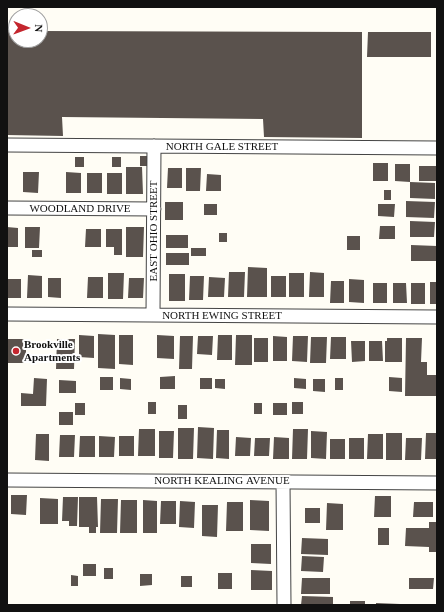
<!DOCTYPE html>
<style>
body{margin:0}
#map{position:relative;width:444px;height:612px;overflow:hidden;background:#fffdf5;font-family:Georgia,serif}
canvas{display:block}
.frame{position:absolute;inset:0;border:8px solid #111;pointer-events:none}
.north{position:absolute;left:8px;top:8px;width:40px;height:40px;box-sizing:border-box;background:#fff;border:1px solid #a0a0a0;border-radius:50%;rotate:91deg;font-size:11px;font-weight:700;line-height:16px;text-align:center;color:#111}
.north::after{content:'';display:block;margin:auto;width:14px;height:18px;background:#c4262e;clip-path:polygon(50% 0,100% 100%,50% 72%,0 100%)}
</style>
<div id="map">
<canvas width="444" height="612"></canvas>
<div class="frame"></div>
<div class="north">N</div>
</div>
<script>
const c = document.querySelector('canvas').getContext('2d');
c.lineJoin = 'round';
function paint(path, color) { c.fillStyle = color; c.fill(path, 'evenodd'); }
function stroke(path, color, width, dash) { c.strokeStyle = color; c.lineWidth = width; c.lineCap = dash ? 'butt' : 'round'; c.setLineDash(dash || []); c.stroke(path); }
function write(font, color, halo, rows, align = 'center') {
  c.font = font + ' Georgia,serif'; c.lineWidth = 4; c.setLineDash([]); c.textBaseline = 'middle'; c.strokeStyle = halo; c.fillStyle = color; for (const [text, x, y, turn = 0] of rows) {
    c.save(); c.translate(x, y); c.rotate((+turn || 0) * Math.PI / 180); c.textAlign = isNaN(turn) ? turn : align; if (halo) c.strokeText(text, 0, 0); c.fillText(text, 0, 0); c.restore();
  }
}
const building = new Path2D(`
 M7,30h9v10h24v-9l322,1v106l-98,-1 -1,-18 -201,-2 1,19 -56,-1z
 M368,32h63v25h-64z
 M140,156h7v10h-7z
 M75,157h9v10h-9z
 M112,157h9v10h-9z
 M373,163h15v18h-15z
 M395,164h15v18l-15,-1z
 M419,166h18v15h-18z
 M126,167h16l1,27h-17z
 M168,168h14v20h-15z
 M186,168h15l-1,23h-14z
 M23,172h16l-1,21 -15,-1z
 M66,172l15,1v20h-15z
 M87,173h15v20h-15z
 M107,173h15v21h-15z
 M207,174l14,1v16h-15z
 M410,182l25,1v16l-25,-1z
 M384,190h7v10h-7z
 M406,201l29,1 -1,16 -28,-1z
 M165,202h18v18h-18z
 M204,204h13v11h-13z
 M378,204h17l-1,13 -16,-1z
 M410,221l25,1 -1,15h-24z
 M380,226h15v13h-16z
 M7,227l11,1v19h-11z
 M25,227h15l-1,21h-14z
 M126,227h18l-1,30h-17z
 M86,229h15v18h-16z
 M106,229h16v26h-8v-8h-8z
 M219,233h8v9h-8z
 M166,235h22v13h-22z
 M347,236h13v14h-13z
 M411,245l26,1v15h-26z
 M191,248h15v8h-15z
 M32,250h10v7h-10z
 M166,253h23v12h-23z
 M248,267l19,1v29h-20z
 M229,272h16l-1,25h-16z
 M310,272l14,1v24h-15z
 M108,273h16l-1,26h-15z
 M289,273h15v24h-15z
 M169,274h16v27h-16z
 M28,275l14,1v22h-15z
 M190,276h14l-1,24h-14z
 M271,276h15v21h-15z
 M88,277h15v21h-16z
 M209,277l16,1 -1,19h-16z
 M48,278h13v20l-13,-1z
 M129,278h15l-1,20h-15z
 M7,279h14v19h-14z
 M349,279l15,1v23l-15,-1z
 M331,281h13v22h-14z
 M430,282h7v22h-7z
 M373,283h14v20h-14z
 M393,283h13l1,20h-14z
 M411,283h14v21h-14z
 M98,334l17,1v34l-17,-1z
 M79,335l15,1v22l-15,-1z
 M119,335h14v30l-14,-1z
 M157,335l17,1v23l-17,-1z
 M218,335h14v25h-15z
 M236,335h16v30h-17z
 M180,336h13l-1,33h-13z
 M198,336h15l-1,19 -15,-1z
 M273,336l14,1v24h-14z
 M293,336h15l-1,26 -15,-1z
 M311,337h16l-1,26h-16z
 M331,337h15v22h-16z
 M254,338h14v24h-14z
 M387,338h15v24h-17v-21h2z
 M406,338h16l-1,24h6v13h10v21h-32z
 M7,339h19v24h-19z
 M57,339h18l-1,30h-18z
 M351,341h14v20l-13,1z
 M369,341h13l1,20h-14z
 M175,376v13h-15v-12z
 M100,377h13v13h-13z
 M389,377l13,1v14l-13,-1z
 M34,378l13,1 -1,27h-25v-13l12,1z
 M120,378l11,1v11l-11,-1z
 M200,378h12v11h-12z
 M294,378l12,1v10l-12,-1z
 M335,378h8v12h-8z
 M215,379h10v10l-10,-1z
 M313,379h12v13l-12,-1z
 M59,380l17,1v12h-17z
 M148,402h8v12h-8z
 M292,402h11v12h-11z
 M75,403h10v12h-10z
 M254,403h8v11h-8z
 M273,403h14v12h-14z
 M178,405h9v14h-9z
 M59,412h14v13h-14z
 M198,427l16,1 -1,31 -16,-1z
 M178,428h16l-1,31h-15z
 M139,429h16v27h-17z
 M293,429h15l-1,30h-15z
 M217,430h12v29l-13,-1z
 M159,431h15l-1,27h-14z
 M311,431l16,1 -1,27 -15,-1z
 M386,433h16v27h-16z
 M426,433h11v26h-12z
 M36,434h13v27l-14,-1z
 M368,434h15v25h-16z
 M60,435h15l-1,22h-15z
 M80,436h15v21h-16z
 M99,436l16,1 -1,20h-15z
 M119,436h15v20h-15z
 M236,437l15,1 -1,18h-15z
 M274,437l15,1v21h-16z
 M255,438h15l-1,18h-15z
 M349,438h15v21h-15z
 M406,438h16l-1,22h-16z
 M330,439h15v20h-15z
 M11,495h16l-1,20 -15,-1z
 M375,496h16v21h-17z
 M63,497h15l-1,29h-8v-5h-7z
 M79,497h18l1,30h-2v6h-7v-6h-10z
 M40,498l18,1v25h-18z
 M101,499h17l-1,34h-17z
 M121,500h16v33h-17z
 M143,500l14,1v32h-14z
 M250,500l19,1v30l-19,-1z
 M161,501h15v23h-16z
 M180,501l15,1 -1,26 -15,-1z
 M227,502h16v29h-17z
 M414,502h19v15h-20z
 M327,503l16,1v26h-17z
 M202,505h16l-1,32 -15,-1z
 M305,508h15v15h-15z
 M429,522h8v30h-8v-5l-24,-1 1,-18h23z
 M378,528h11v17h-11z
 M302,538l26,1v16l-27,-1z
 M251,544h20v20l-20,-1z
 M302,556l22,1 -1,15 -22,-1z
 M83,564h13v12h-13z
 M104,568h9v11h-9z
 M251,570l21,1v19h-21z
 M218,573h14v16h-14z
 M140,574h12v11l-12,1z
 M71,575l7,1v10h-7z
 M181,576h11v11h-11z
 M302,578h28v16h-29z
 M409,578h25l-1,11h-24z
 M302,596l31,1v8h-32z
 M350,601h15v4h-15z
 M376,603l24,1v1h-24z`);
const minor = new Path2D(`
 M7,145l430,3
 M7,208l147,1
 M7,314l430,3
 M153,315l1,-169
 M7,480l430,3
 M283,482l1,123`);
const markers = [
 [16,351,4,"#c4262e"]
];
const streetNames = [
 ["NORTH GALE STREET",222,147],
 ["WOODLAND DRIVE",80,209],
 ["EAST OHIO STREET",154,231,-90],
 ["NORTH EWING STREET",222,316],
 ["NORTH KEALING AVENUE",222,481]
];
const poiNames = [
 ["Brookville",24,345],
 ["Apartments",24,358]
];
paint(building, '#5a524d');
stroke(minor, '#444', 15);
stroke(minor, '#fff', 13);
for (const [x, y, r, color] of markers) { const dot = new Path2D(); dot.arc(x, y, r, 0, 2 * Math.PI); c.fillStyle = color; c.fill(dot); stroke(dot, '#fff', 1.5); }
write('11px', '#111', '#fff', streetNames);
write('bold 11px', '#111', '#fff', poiNames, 'left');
</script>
